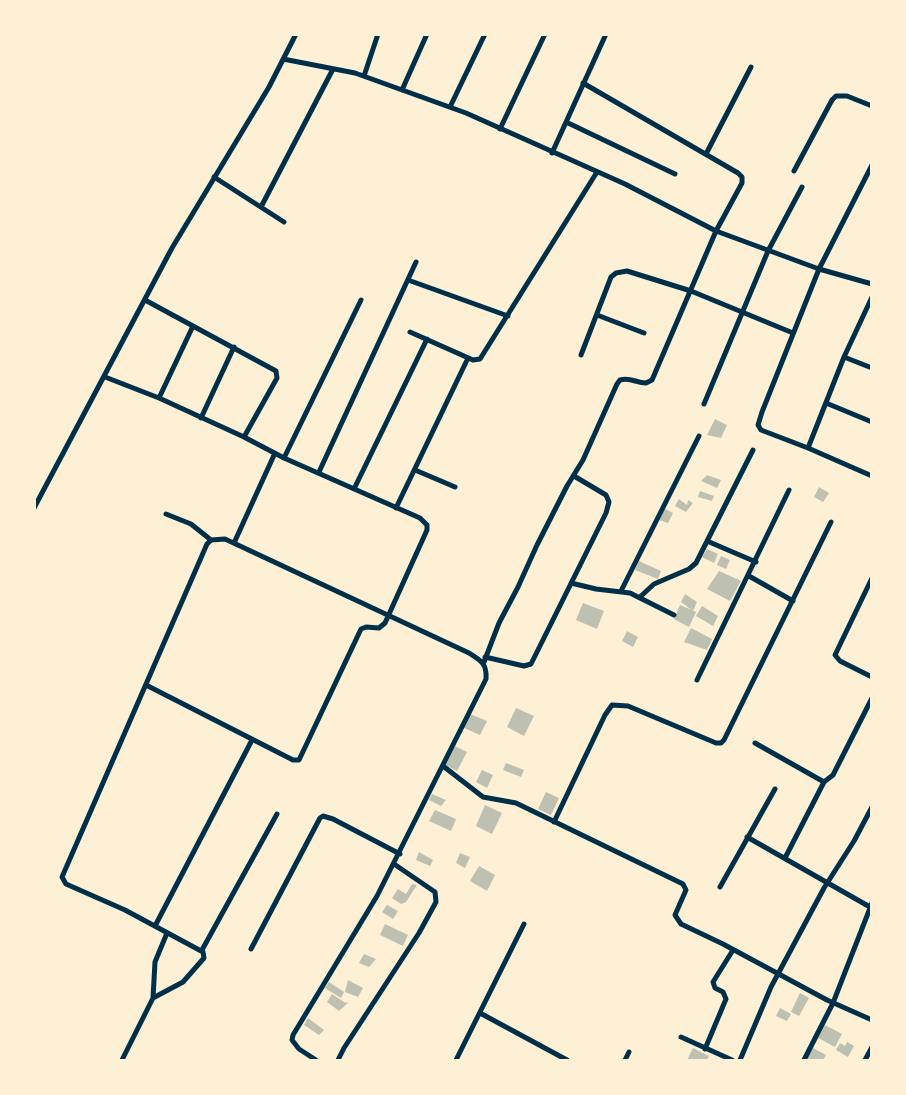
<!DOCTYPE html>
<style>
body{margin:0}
#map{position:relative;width:906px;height:1095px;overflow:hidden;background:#fdf0d5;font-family:Signika,sans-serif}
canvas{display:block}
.frame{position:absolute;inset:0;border:36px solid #fdf0d5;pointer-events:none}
</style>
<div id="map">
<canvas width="906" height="1095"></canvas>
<div class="frame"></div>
</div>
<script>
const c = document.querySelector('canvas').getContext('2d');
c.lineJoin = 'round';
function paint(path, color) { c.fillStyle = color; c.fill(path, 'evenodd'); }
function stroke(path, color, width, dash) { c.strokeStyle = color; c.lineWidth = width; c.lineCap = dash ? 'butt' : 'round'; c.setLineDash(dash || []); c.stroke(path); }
const building = new Path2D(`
 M715,419l12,6 -6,13 -14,-3z
 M707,475l14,5 -4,8 -16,-7z
 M819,487l10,6 -6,9 -9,-5z
 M700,491l14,5 -2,5 -14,-4z
 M679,499l8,6 1,-5 5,3 -7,9 -11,-6z
 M665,509l8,4 -5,10 -9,-3z
 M707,549l11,5 -4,9 -12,-6z
 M721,556l9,4 -4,9 -9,-4z
 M639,561l22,10 -3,8 -23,-9z
 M719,571l22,10 -11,20 -23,-12z
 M685,594l12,8 -4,9 -12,-9z
 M583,603l21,8 -7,18 -21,-9z
 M680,605l16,7 -7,15 -15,-8z
 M702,606l16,10 -5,10 -17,-10z
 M691,628l21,11 -5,11 -23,-8z
 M627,631l11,6 -5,10 -11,-6z
 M516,708l18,8 -10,20 -17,-9z
 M470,714l17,7 -7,14 -18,-8z
 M455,746l12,6 -10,19 -12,-6z
 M506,763l18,7 -3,7 -18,-7z
 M482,770l11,5 -6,13 -11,-6z
 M546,792l13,6 -8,17 -13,-6z
 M432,794l14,6 -5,6 -12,-6z
 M485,805l17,8 -10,21 -16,-8z
 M435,810l21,9 -5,12 -22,-10z
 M419,852l14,8 -3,6 -14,-6z
 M460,853l10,4 -5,11 -9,-5z
 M479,866l16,9 -8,16 -17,-10z
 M412,884l5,1 -11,17 -5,2 -9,-6 6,-9 8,5z
 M387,905l11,6 -5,8 -11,-7z
 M385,924l23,11 -5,11 -23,-11z
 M364,954l12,5 -7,8 -10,-4z
 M348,980l15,8 -5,9 -13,-5z
 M329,982l15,10 -3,6 -16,-10z
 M800,993l9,5 -10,18 -8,-4z
 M332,994l12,8 4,1 -9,8 -12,-9z
 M780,1008l11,6 -4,7 -11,-5z
 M308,1018l16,12 -5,5 -15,-10z
 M825,1025l17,9 -7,13 -17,-9z
 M847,1042l7,4 -6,11 -12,-7 4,-7 5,3z
 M693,1048l16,8 -2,4h-20z
 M813,1048l13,7 -3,5h-17z`);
const minor = new Path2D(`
 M283,59l72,14 111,40 159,71 91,47 103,38 53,15
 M364,76l14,-42
 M402,90l25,-56
 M450,107l35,-73
 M566,122l109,52
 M500,129l45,-95
 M552,153l54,-119
 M706,154l45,-87
 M872,165l-53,104 -57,143 -4,13 3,5 47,18 64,28
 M794,171l38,-71 4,-4h11l25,10
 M214,177l70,45
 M261,207l72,-138
 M408,280l100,36
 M145,300l131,71 1,7 -33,59
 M597,315l47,18
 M410,332l63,28 7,-1 117,-187
 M581,355l30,-78 5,-4 11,-2 64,20 102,42
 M844,357l28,11
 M105,377l54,21 85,39 40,21 136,60 7,7v5l-42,93 -6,5 -13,-1 -5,2 -62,131h-6l-147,-75
 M159,398l34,-72
 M826,403l46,19
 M704,404l64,-153 34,-64
 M201,418l33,-71
 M808,448l36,-91 28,-60
 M284,458l77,-158
 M415,470l40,17
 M319,472l97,-210
 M354,489l73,-150
 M34,508l138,-260 97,-161 27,-53
 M396,508l72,-150
 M166,514l25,10 20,16
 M707,541l49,21
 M234,543l41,-90
 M749,576l44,25
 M872,578l-37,77 5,6 32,16
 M571,583l25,6 34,4 44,22
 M621,591l78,-155
 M640,597l14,-13 35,-15 7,-6 57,-113
 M485,657l39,9 7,-2 75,-151 3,-11 -3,-7 -32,-19
 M484,662l15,-39 19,-36 19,-42 30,-59 16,-26 34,-76 3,-4c11,-3 16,3 26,3l6,-3 64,-149 26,-48v-6l-4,-4 -155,-90
 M697,680l92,-190
 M755,743l69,39 -39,76
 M443,766l40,31 33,6 167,81 3,6 -11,25 6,9 42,20 104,56 45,20
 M824,782l9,-7 39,-77
 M554,822l51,-107 7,-10 16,1 88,37h5l3,-3 107,-218
 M747,837l123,70
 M720,887l55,-98
 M155,926l97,-186
 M251,949l69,-131 3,-2 10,3 67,35
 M202,950l75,-136
 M153,998l30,-16 21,-24 -1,-6 -78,-42 -59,-26 -4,-7 145,-333 4,-4 14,-1 244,114c13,8 18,11 17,26l-109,217 -84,139 -1,5 7,9 17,11
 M480,1013l87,47
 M681,1037l51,23
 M705,1049l21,-50 -3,-7 -8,-4 -2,-6 20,-32
 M122,1060l31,-62 2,-36 12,-29
 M338,1060l6,-12 75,-115 17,-31 -1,-10 -41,-28
 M456,1060l68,-136
 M625,1060l4,-8
 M740,1060l31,-73 53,-99 30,-47 18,-34
 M804,1060l29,-57 39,-100
 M865,1060l7,-13`);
paint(building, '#bec0b2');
stroke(minor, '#003049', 5);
</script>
